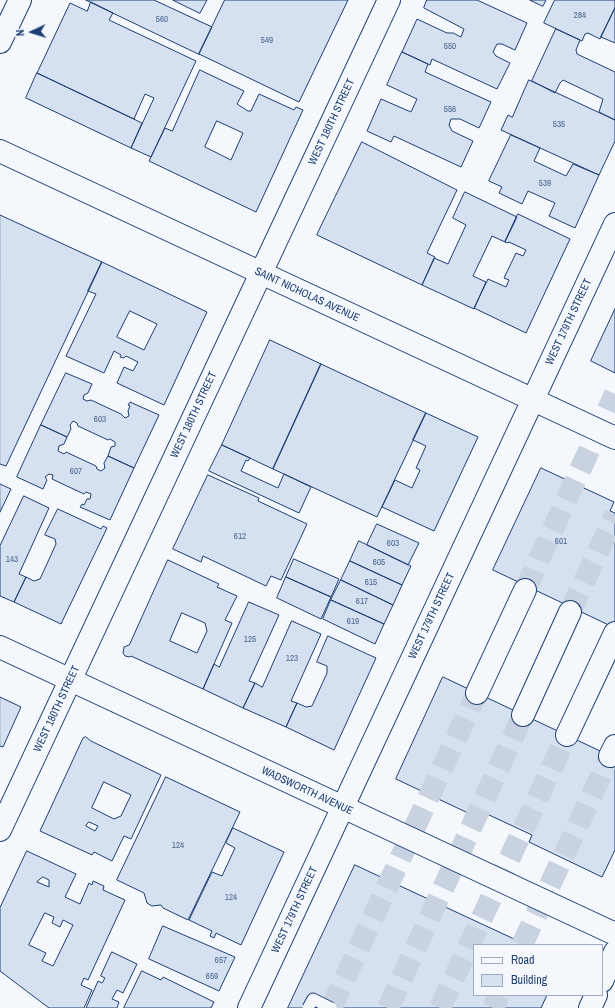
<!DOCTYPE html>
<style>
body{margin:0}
#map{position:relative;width:615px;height:1008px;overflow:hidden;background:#f4f7fb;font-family:"Archivo Narrow",sans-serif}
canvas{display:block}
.legend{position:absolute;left:473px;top:944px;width:130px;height:52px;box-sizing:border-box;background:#f4f7fb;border:1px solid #9eadc5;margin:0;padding:5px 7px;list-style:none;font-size:12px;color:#1d3f73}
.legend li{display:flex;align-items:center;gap:8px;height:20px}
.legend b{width:20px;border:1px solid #9eadc5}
.north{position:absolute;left:12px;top:12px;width:40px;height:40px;-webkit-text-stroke:3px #f4f7fb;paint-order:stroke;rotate:266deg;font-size:11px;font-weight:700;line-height:16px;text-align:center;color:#1d3f73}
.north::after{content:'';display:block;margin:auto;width:14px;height:18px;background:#1d3f73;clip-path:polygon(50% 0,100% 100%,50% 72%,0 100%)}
</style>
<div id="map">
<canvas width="615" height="1008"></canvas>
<ul class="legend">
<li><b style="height:5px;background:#f4f7fb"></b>Road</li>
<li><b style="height:11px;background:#d5e0f0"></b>Building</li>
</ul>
<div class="north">N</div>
</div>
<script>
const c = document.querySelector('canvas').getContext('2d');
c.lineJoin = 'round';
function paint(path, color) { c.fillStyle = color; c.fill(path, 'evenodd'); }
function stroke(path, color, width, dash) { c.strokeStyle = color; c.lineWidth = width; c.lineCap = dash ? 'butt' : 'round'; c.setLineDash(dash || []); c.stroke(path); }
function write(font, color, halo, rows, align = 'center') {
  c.font = font + ' "Archivo Narrow",sans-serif'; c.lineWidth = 3; c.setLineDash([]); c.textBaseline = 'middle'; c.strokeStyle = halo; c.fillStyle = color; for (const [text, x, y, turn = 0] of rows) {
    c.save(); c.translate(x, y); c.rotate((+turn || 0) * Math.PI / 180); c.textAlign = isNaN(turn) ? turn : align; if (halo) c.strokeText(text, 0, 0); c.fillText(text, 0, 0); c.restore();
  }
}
const building = new Path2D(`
 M86,0h68l58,27 -13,27z
 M173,0h34l-7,13z
 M225,0h123l-49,102 -100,-48z
 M427,0h50l50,23 -12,27 -13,-6h-5l-4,8 3,4 14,7 -13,26 -65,-30 -2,6 -28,-13 15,-33 30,14h6l8,4 3,-8 -40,-21z
 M530,0h16l-3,6z
 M555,0h60v8l-15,31 -12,-6 -3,1 -3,7 -38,-18z
 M91,2l22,11 -4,7 87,41 -45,96 -20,-9 23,-50 -9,-4 -11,25 -97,-46 33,-70 17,8z
 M615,8v35l-14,-6z
 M556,29l24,11 -4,10 1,4 38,18v48l-16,-8 4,-13 -40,-19 -3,3 -5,10 -23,-12z
 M402,52l26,12 -3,8 66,30 -12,26 -19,-9h-9l-2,6 3,6 21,10 -12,26 -67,-31 -3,6 -24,-11 14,-32 30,13 6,-13 -30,-14z
 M200,70l44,21 -7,13 11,7h3l8,-17 35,16 2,-3 7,3 -47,102 -107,-51 16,-33 7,3zM217,121l26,12 -12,27 -26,-13z
 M37,73l105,50 -11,25 -105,-50z
 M529,80l86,40v21l-16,34 -98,-45 7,-15 4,2z
 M511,135l29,13 -6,13 32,15 7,-12 26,11 -24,53 -26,-12 6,-13 -27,-12 -6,13 -23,-11 3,-6 -13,-6z
 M362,142l95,48 -30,63 8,4 -13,28 -105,-50z
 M465,192l52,25 -12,25 -13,-6 -19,40 13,6 -12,27 -52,-24 12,-27 14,6 18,-39 -13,-7z
 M518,214l52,25 -44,94 -52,-25 14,-29 18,8 3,-7 -5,-2 12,-25 7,3 3,-6 -17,-8 -1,1 -3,-1z
 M0,215l102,47 -96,204 -6,-2z
 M102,262l105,50 -43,93 -47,-22 7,-16 9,4 5,-9 -12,-6 -2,2 -4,-1 1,-2 -7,-4 -10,22 -38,-17 30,-62 -8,-3zM130,311l27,13 -13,26 -27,-13z
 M615,309v64l-24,-12z
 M270,340l51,24 -48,105 -51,-24z
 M321,364l105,49 -49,104 -104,-48z
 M66,373l26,11 -4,9 -4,2 -1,4 4,2 4,-1 30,14 4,4 4,-2 -1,-5 2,-5 -2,-1 2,-3 29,13 -25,53 -26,-12 3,-9 4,-1v-4l-5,-3 -2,1 -30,-14 -1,-3 -4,-2 -3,4 1,4 -4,8 -26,-12z
 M426,413l52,24 -44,94 -52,-24 13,-27 17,8 8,-18 -4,-2 10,-22 -13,-6z
 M41,425l26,12 -3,7 -5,2 -1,5 6,3 2,-2 30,14 1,3 4,2 4,-3 -1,-5 4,-7 26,12 -24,52 -30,-13 2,-3 2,1 3,-6h3l1,-5 -5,-2 -2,2 -32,-15 1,-4 -4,-1 -4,3 2,3 -4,9 -26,-12z
 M222,445l28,13 -2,3 -2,-1 -5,11 26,12 11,5 6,-14 27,13 -12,26 -90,-42z
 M541,468l73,34 -4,9 5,2v115l-122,-58z
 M208,475l51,23 -1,3 49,23 -26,56 -10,-4 -5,10 -63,-30 -2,6 -28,-13z
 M0,484l11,5 -11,23z
 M24,496l25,12 -30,66 7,3 -12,25 -14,-6v-50z
 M58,509l43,20 2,-3 4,2 -46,96 -47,-22 12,-25 8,4 6,-2 16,-35 -1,-5 -10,-4z
 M377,524l42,19 -11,22 -41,-20z
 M359,541l52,25 -9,19 -52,-24z
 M294,559l45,20 -8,18 -45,-20z
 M168,560l51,24 -2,3 20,9 -12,24 7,3 -29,66 -72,-33 -1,1 -5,-1 -2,-3 1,-6 5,-2zM182,613l23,10 2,8 -10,22 -27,-12z
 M350,561l52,24 -9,20 -52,-25z
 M286,577l45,20 -10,22 -44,-21z
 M341,580l52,25 -9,19 -53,-24z
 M331,600l53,24 -9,20 -52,-25z
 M249,602l30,13 -30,66 6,2 -12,25 -40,-19 11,-25 5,3z
 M292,621l29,13 -30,67 6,2 -11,24 -43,-19 12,-25 7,4z
 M328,636l48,22 -42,92 -48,-23 11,-24 9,4 6,-1 15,-33v-7l-10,-4z
 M443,677l172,81v92l-13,27 -73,-35 3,-7 -60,-28 -4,6 -72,-34z
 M0,697l21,10 -18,40 -3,-1z
 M86,737l5,4 70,34 -30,64 -7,-3 -12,25 -18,-9 -2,3 -52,-24 43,-93zM104,782l27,13 -10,21 -7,3 -22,-11zM89,822l9,4 -3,5 -9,-5z
 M166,777l74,35 -52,108 -25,-12 -2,-3 -9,1 -5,-3 -3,-10 -27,-13z
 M233,828l51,24 -43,93 -25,-12 -2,5 -4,-2 2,-5 -23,-11 23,-48 10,4 13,-28 -9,-5z
 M27,851l49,23 -11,23 15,7 9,-21 3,2 1,-4 11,5 -1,4 22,10 -37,80 -4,-2 -3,7 11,5 -8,18h-35l-49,-37v-63zM43,877l6,3v7l-12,-5zM45,913l9,4 -2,6 8,4 3,-7 10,5 -20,41 -11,-5 4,-8 -17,-8z
 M355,865l172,80h-53v50h73l-6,13h-253z
 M163,926l72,31 -16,34 -70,-32z
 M112,952l25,12 -14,29 -6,-3 -5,9 7,3 -2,6h-31l12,-27 4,2 3,-5 -4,-2z
 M142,971l19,9 2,-3 51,25 -3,6h-87z`);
const motorwayTunnel = new Path2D(`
 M525,590l90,-196
 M570,612l45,-97
 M522,945l88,-189
 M331,1008l146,-315
 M388,1008l135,-293
 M440,1008l127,-273
 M493,1008l6,-13`);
const minor = new Path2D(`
 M0,830l389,-830`);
const tertiary = new Path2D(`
 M0,42l20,-42
 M0,647l615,287`);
const secondary = new Path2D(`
 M0,151l615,287
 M602,981l13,-29
 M249,1008l366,-784
 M590,1008l6,-13`);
const motorway = new Path2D(`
 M477,693l48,-103
 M523,715l47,-103
 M567,735l48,-102
 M610,756l5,-10`);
const serviceBridge = new Path2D(`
 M308,1008l5,-9 18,9`);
const numberNames = [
 ["284",580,16],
 ["560",162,20],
 ["549",267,41],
 ["550",450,47],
 ["556",450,110],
 ["535",559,125],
 ["539",545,184],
 ["603",100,420],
 ["607",76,472],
 ["612",240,537],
 ["601",561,542],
 ["603",393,544],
 ["143",12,560],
 ["605",379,563],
 ["615",371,583],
 ["617",362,602],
 ["619",353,622],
 ["125",250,640],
 ["123",292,659],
 ["124",178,846],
 ["124",231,898],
 ["657",221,961],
 ["659",212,977]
];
const streetNames = [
 ["WEST 180TH STREET",332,122,-65],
 ["SAINT NICHOLAS AVENUE",307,295,25],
 ["WEST 179TH STREET",569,322,-65],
 ["WEST 180TH STREET",194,415,-65],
 ["WEST 179TH STREET",432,616,-65],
 ["WEST 180TH STREET",57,709,-65],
 ["WADSWORTH AVENUE",307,791,25],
 ["WEST 179TH STREET",295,910,-65]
];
paint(building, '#d5e0f0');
stroke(building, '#1d3f73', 1);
stroke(motorwayTunnel, '#c9d2e0', 22, [22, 11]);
stroke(minor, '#1d3f73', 24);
stroke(tertiary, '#1d3f73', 24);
stroke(secondary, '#1d3f73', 24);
stroke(motorway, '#1d3f73', 24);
stroke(minor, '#f4f7fb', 22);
stroke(tertiary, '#f4f7fb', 22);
stroke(secondary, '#f4f7fb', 22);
stroke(motorway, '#f4f7fb', 22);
stroke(serviceBridge, '#1d3f73', 13, []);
stroke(serviceBridge, '#f4f7fb', 11);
write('9px', '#4b6792', null, numberNames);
write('11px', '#1d3f73', '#f4f7fb', streetNames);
</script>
